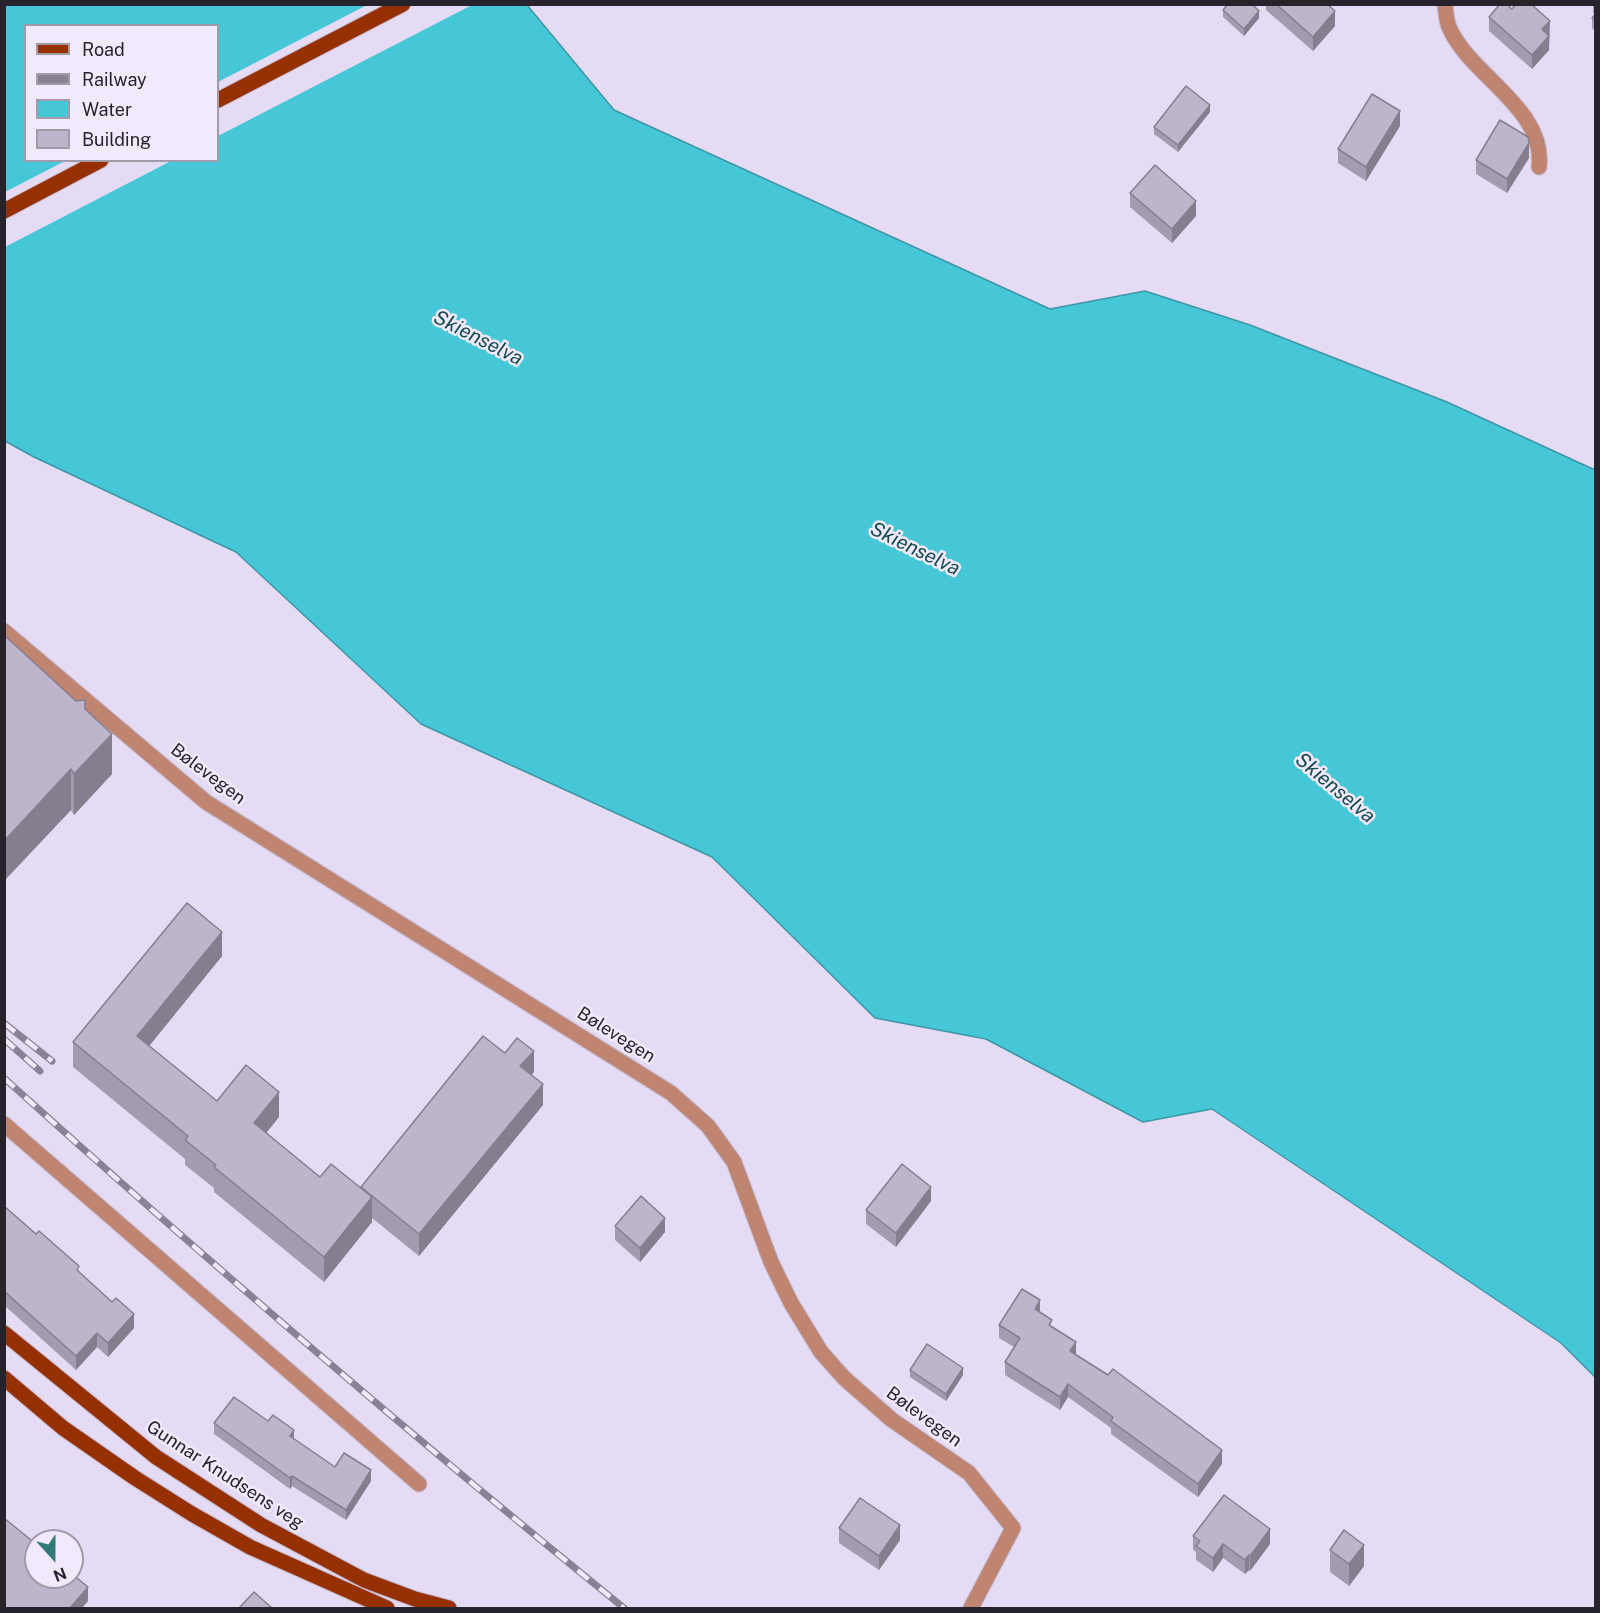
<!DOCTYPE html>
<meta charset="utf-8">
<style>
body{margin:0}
#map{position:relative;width:1600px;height:1613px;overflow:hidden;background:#e5dbf4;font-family:"Public Sans",sans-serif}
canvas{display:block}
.frame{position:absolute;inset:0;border:6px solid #27232c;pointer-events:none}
.legend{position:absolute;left:24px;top:24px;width:195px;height:138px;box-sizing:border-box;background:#f2e9fd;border:2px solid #a19aa9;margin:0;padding:8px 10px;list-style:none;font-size:18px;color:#27232c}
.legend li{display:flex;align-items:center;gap:12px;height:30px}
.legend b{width:30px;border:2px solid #a19aa9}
.north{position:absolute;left:24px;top:1529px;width:60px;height:60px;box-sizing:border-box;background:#f2e9fd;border:2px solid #a19aa9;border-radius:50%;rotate:159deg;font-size:16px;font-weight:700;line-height:24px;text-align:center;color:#27232c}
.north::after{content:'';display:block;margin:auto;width:21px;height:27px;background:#317a78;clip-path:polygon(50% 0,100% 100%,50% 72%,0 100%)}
</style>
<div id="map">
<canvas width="1600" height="1613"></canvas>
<div class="frame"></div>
<ul class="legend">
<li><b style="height:8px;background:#973000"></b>Road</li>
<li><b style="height:8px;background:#8a8294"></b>Railway</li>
<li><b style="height:16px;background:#46c7d8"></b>Water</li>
<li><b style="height:16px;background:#beb4cc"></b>Building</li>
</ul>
<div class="north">N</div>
</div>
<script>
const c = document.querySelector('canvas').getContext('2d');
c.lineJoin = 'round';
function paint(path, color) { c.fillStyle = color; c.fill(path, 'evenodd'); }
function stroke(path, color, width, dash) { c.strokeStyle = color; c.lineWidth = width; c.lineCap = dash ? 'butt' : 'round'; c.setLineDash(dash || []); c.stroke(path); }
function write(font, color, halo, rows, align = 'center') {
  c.font = font + ' "Public Sans",sans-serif'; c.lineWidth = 5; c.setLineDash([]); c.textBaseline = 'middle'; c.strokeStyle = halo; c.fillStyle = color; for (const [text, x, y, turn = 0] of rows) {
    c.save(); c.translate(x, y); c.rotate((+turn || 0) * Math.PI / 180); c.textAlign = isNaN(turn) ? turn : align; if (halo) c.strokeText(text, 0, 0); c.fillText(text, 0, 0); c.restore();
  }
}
const water = new Path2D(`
 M4,5h523l87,105 436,199 95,-18 105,34 197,77 148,68v907l-34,-34 -349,-234 -69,13 -157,-83 -111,-21 -163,-161 -291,-133 -185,-172 -202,-95 -29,-16zM26,26h192v134h-192z`);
const pier = new Path2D(`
 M367,5h105l-254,131v-54z
 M65,161h106l-166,86v-55z`);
const minor = new Path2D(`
 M1445,4c1,8 1,16 4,23 20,48 97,81 90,140
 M4,631l202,171 465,291 37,33 26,36 37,100 20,41 30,49 23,26 48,42 77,53 44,55 -42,80
 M4,1124l415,360`);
const major = new Path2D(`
 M218,100l185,-96
 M4,211l97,-51
 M4,1333l152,124 105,68 103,55 51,19 34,9
 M4,1378l59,50 72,50 57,36 58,33 137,61`);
const rail = new Path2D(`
 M4,1023l48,38
 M4,1039l36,32
 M4,1078c203,183 409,359 620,530`);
const wall = new Path2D(`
 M1266,4h61l8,22 -22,25 -47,-41z
 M1593,4h3v28l-4,-4v-10l3,-4 -2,-1z
 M1512,9l38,26 -1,1v14l-17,19 -43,-38v-14z
 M1223,10l36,8 -15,18 -21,-19z
 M1210,112l-32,40 -24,-18v-7z
 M1400,126l-34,55 -28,-18v-14z
 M1529,158l-22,35 -31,-19v-14z
 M1130,193l66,23 -24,27 -42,-36z
 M85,709l27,65 -38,41 -3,-5 -67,71z
 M222,956l-73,90 68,55 62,16 -13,16 54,44 41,11 144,-135 29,19 -3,3 12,30 -124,151 -47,-38v4l-48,60 -110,-90v-4l-29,-23v-6l-112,-92v-25z
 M931,1201l-35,46 -30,-23v-14z
 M4,1206l75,66 55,56 -26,29 -11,-10 -21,23 -72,-65z
 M615,1226l50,6 -25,30 -25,-22z
 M1040,1313l36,41 146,110 -24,33 -87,-63v-6l-43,-31 -8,13 -55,-35v-13l9,-15 -15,-9v-13z
 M910,1370l53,5 -17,26 -36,-24z
 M214,1423l80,16 41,28 36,14 -25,39 -54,-34 -2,3 -76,-55z
 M839,1528l61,12 -21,30 -40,-27z
 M1193,1536l77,8 -20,27 -1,-1 -4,4 -22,-16 -10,14 -17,-12v-8l-3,-2z
 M1330,1550l34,16 -15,20 -19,-14z`);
const shadedWall = new Path2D(`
 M1259,11v7l-15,18v-7z
 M1335,11v15l-22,25v-14z
 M1550,21l-1,29 -17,19v-14l10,-26z
 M1210,105v7l-32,40v-7z
 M1400,111v15l-34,55v-14z
 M1529,143v15l-22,35v-14z
 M1196,201v15l-24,27v-14z
 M112,734v40l-38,41v-41z
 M71,769v41l-67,71v-40z
 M222,932v24l-85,105v-25z
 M534,1051v21l-14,15v-21z
 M543,1084v21l-124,151v-22z
 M279,1092v25l-25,31v-25z
 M931,1187v14l-35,46v-14z
 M372,1197v25l-48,60v-25z
 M665,1218v14l-25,30v-14z
 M1040,1300v13l-5,-4z
 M134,1314v14l-26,29v-14z
 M97,1333v14l-21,23v-14z
 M1076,1342v13l-6,-4z
 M963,1368v7l-17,26v-7z
 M1068,1384v13l-8,13v-13z
 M294,1430v11l-4,-5z
 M1222,1450v14l-24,33v-13z
 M371,1470v11l-25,39v-10z
 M292,1476v10l-2,3v-11z
 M900,1525v15l-21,30v-14z
 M1270,1529v15l-20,27v-15z
 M1223,1544v14l-10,14v-14z
 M1364,1545v21l-15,20v-22z
 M1249,1555v15l-4,4v-14z
 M88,1587v14l-6,7h-12z`);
const building = new Path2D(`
 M1228,4h24l7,7 -15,18 -21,-19z
 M1276,4h51l8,7 -22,26z
 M1500,4h6l6,5 4,-5h15l19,17 -8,8 7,7 -17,19 -43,-38z
 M1596,13v8l-4,-3z
 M1186,86l24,19 -32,40 -24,-18z
 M1372,94l28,17 -34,56 -28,-18z
 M1500,120l28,17 1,6 -22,36 -31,-19z
 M1155,165l41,36 -24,28 -42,-36z
 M4,635l72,66 9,-1v9l27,25 -38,40 -3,-5 -67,72z
 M187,903l35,29 -85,104 80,65 29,-36 33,27 -25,31 66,54 11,-13 41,33 -48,60 -110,-90 2,-2 -31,-25 3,-4 -115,-94z
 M483,1036l22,17 12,-15 17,13 -14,15 23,18 -124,150 -58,-47z
 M902,1164l29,23 -35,46 -30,-23z
 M641,1196l24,22 -25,30 -25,-22z
 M4,1206l32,28 3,-3 40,35 -2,4 35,32 4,-4 18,16 -26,29 -11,-10 -21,23 -72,-65z
 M1022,1289l18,11 -5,9 17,11 -3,5 27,17 -6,9 38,24 5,-6 109,81 -24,34 -87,-63 2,-4 -45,-33 -8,13 -55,-35 15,-24 -21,-13z
 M927,1344l36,24 -17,26 -36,-24z
 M234,1397l34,24 5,-6 21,15 -4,6 45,31 9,-14 27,17 -25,40 -54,-34 -2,2 -76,-55z
 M1224,1495l46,34 -20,27 -1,-1 -4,5 -22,-16 -10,14 -17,-12 4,-5 -7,-5z
 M860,1498l40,27 -21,31 -40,-28z
 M4,1518l32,26v33h36v-3l16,13 -18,21h-66z
 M1344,1530l20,15 -15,19 -19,-14z
 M254,1592l18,16h-33z`);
const streetNames = [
 ["Bølevegen",208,774,37],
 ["Bølevegen",616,1035,32],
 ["Bølevegen",924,1417,36],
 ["Gunnar Knudsens veg",225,1475,33]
];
const waterNames = [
 ["Skienselva",478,338,27],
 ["Skienselva",915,549,26],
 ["Skienselva",1335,788,40]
];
paint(water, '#46c7d8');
stroke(water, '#3d96a4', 1.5);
paint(pier, '#e5dbf4');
stroke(minor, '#c3bad0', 17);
stroke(major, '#c3bad0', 17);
stroke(minor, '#bf8571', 15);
stroke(major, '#973000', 15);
stroke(rail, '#8a8294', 7);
stroke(rail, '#f2e9fd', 4.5, [14]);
paint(wall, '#a39baf');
paint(shadedWall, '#857e8f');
paint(building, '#beb4cc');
stroke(building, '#857e8f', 1.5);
write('18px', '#27232c', '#f2e9fd', streetNames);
write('italic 20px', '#134b52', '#f2e9fd', waterNames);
</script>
